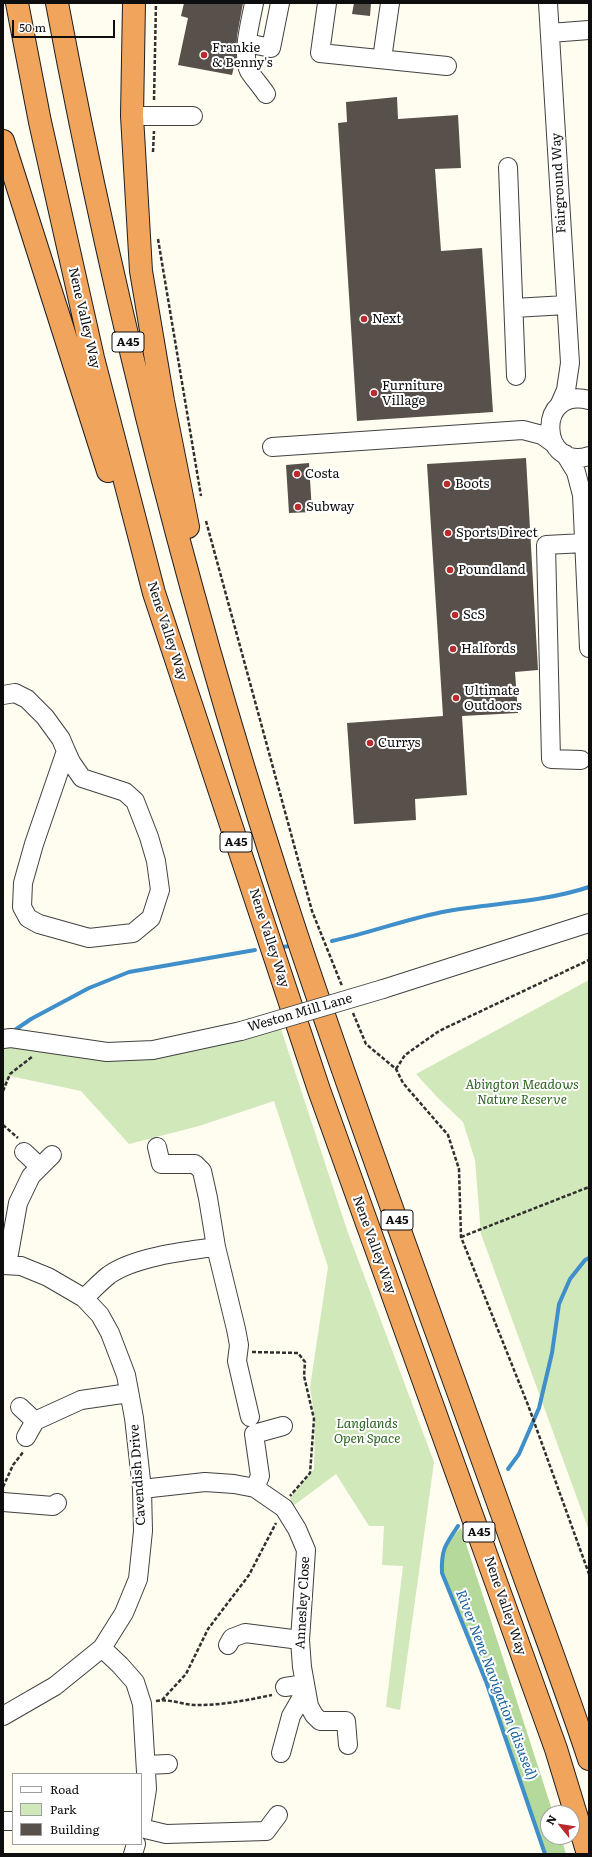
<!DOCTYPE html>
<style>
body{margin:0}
#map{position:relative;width:592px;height:1857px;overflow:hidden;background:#fffcf0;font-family:Literata,serif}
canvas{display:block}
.frame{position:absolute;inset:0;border:4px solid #0e0e0e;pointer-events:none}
.legend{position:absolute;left:12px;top:1773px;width:130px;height:72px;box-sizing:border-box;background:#fff;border:1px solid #9f9f9f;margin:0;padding:5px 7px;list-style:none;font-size:12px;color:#0e0e0e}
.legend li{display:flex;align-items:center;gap:8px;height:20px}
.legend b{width:20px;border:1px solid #9f9f9f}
.north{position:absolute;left:540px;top:1805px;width:40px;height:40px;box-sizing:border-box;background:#fff;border:1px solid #9f9f9f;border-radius:50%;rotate:300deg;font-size:11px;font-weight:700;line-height:16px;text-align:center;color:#0e0e0e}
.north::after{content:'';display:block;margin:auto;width:14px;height:18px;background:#bb2a2d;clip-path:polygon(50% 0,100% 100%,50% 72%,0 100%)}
.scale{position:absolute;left:12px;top:20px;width:103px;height:18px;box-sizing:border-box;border:2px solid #0e0e0e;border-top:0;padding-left:5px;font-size:12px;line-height:14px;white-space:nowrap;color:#0e0e0e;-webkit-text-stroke:3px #fff;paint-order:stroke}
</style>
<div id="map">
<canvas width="592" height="1857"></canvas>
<div class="frame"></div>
<ul class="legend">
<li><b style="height:5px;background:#fff"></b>Road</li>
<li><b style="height:11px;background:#d1e8ba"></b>Park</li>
<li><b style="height:11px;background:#57504b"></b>Building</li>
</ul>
<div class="north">N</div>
<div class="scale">50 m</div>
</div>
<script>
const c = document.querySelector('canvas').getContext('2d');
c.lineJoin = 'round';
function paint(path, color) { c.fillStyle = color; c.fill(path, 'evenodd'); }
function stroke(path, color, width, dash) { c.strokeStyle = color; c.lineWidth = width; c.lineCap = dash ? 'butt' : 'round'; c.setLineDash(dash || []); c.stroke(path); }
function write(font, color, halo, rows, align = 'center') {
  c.font = font + ' Literata,serif'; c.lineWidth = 4; c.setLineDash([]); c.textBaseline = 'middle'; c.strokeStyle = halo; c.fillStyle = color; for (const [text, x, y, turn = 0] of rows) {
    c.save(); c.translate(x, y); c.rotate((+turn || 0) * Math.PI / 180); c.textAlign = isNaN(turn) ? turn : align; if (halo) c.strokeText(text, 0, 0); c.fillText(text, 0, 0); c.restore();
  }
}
const green = new Path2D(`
 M589,980v551l-108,-297 -6,-74 -12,-38 -25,-24 -22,-24z
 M281,1029l66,201 87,232 -34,248 -14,-3 17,-141 -21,-1 2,-39h-15l-33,-52 -43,32 -3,-8 24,-29 1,-50 -5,-32 18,-120 -54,-166 -75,25 -70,18 -48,-53 -71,-15 -7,15v-52l104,13 132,-12z`);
const forest = new Path2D(`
 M461,1528l92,285h-5v24h13l5,17h-21l-58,-170 -45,-111c-1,-25 2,-28 19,-45z`);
const stream = new Path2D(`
 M332,941c39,-8 76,-23 116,-30 46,-8 96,-9 141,-24
 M282,947l8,-1
 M12,1032l19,-13 58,-31 40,-16 126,-22
 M508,1469l11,-15 20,-46 13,-55 7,-49 11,-25 15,-19 4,-2
 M458,1526c-13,19 -17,24 -16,47l45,111 58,170`);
const building = new Path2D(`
 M184,3h59l-6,33 -1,22 -4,17 -54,-10 10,-47 -7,-2z
 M354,3h17l-1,13 -18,-2z
 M397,97l1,22 60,-4 3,53 -26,1 6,82 41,-3 11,164 -136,9 -19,-298 9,-1 -1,-20z
 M526,458l12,212 -23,2 3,41 -56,3 5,79 -52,4 1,21 -62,4 -7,-101 96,-7 -16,-252z
 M309,463l3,49 -23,1 -3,-48z`);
const path = new Path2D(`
 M154,100l2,-97
 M153,152l1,-21
 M158,239l43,257
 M206,521l106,390 30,75
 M353,1013l13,31 30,25 7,14 45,52 11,34 2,68 67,168 61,169
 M396,1069l9,-14 34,-24 150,-71
 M3,1091l7,-17 23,-18
 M3,1125l15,13
 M461,1237l128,-50
 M252,1352l46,1 7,9 -1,14 10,43 -4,54 -20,23
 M3,1487l10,-22 11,-14
 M162,1700l24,-26 22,-45 41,-54 27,-52
 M156,1701c14,-3 29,5 43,4 24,0 49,-5 73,-10`);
const minor = new Path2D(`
 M254,3c-3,17 -13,52 -5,68 5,8 12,15 17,23
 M327,3l-7,50 127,13
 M548,3l22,360 -4,27 -7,16
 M550,33l39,-3
 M247,43l24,5 9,-45
 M382,59l8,-56
 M132,116h61
 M508,167l8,209
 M514,308l52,-3
 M589,400c-54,-14 -49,72 0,56
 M272,447l251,-17 19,5 11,8
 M565,454l11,18 6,23 7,153
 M3,695l12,-2 12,6 18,18 16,22 5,12 5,11 11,16 43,14 10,9 14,36 7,24 4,29 -9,28 -18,15 -44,5 -50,-14 -11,-6 -6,-11 1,-24 11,-39 32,-93
 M581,760l-30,-1 -5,-214 38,-2
 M383,989l206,-66
 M3,1039l8,-1 96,14 46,-2 88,-19
 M24,1152l16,15
 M216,1247l20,82 3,16 -2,16 13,56
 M3,1265l18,1 27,11 36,21 16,17 10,18 16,42 8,43 8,71 1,42 -5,48 -14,34 -22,35 -47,38 -52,30
 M7,1265l11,-62 13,-27 21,-21
 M84,1298c8,-7 16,-16 25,-23 25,-18 76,-24 107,-28l-8,-49 -6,-27 -7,-7h-34l-4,-17
 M20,1407l15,14
 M26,1437l9,-16 46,-21 48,-7
 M255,1488l5,-12 -6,-42 29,-8
 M142,1489l63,-7 29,2 21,4 29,20 13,21 9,21 -6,90 2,27 7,39 5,9 6,6h26l2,24
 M3,1502l50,4 4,-3
 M228,1645l4,-7 13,-5 55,7
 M102,1648l18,17 15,17 7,22 5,85 -6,38
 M285,1687l20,-3
 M281,1753l10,-37 15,-26
 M146,1765l22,-1
 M3,1821h10
 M141,1828l25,6 100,-3 12,-16
 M133,1854l3,-10`);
const highway = new Path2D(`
 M17,3l23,119 53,236 61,235 165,497 237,659 32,105
 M57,3c59,315 138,625 239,930 70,210 148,417 222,626 24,67 49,133 71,200
 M134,3l-2,113 9,155 22,130 25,126
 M3,141l105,330`);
const minorBridge = new Path2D(`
 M241,1031l142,-42`);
const markers = [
 [204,55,4,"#bb2a2d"],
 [364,319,4,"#bb2a2d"],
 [374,393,4,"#bb2a2d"],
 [297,474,4,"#bb2a2d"],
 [447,484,4,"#bb2a2d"],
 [298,507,4,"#bb2a2d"],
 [448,533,4,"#bb2a2d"],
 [450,570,4,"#bb2a2d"],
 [455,615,4,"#bb2a2d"],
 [453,649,4,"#bb2a2d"],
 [456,698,4,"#bb2a2d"],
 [370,743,4,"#bb2a2d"]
];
const shields = [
 [128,342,32],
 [236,842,32],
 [397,1220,32],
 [479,1532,32]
];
const shieldNames = [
 ["A45",128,342],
 ["A45",236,842],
 ["A45",397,1220],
 ["A45",479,1532]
];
const poiNames = [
 ["Frankie",212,48],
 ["& Benny's",212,63],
 ["Next",372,319],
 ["Furniture",382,386],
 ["Village",382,401],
 ["Costa",305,474],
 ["Boots",455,484],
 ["Subway",306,507],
 ["Sports Direct",456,533],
 ["Poundland",458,570],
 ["ScS",463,615],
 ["Halfords",461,649],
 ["Ultimate",464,691],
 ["Outdoors",464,706],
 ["Currys",378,743]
];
const streetNames = [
 ["Fairground Way",559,183,-93],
 ["Nene Valley Way",84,318,77],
 ["Nene Valley Way",167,631,72],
 ["Nene Valley Way",269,938,72],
 ["Weston Mill Lane",300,1013,-16],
 ["Nene Valley Way",374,1245,70],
 ["Cavendish Drive",138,1475,-94],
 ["Annesley Close",303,1603,-87],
 ["Nene Valley Way",505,1606,71]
];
const parkNames = [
 ["Abington Meadows",522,1085],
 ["Nature Reserve",522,1100],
 ["Langlands",367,1424],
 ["Open Space",367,1439]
];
const waterNames = [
 ["River Nene Navigation (disused)",496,1685,69]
];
paint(green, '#d1e8ba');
paint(forest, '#b4d99a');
stroke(stream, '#3f8fca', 4);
paint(building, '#57504b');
stroke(minor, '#414141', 20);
stroke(highway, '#1f1f1f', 24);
stroke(path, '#303030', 2.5, [4, 2]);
stroke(minor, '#fff', 18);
stroke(highway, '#f0a45c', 22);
stroke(minorBridge, '#414141', 20, []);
stroke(minorBridge, '#fff', 18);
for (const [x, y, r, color] of markers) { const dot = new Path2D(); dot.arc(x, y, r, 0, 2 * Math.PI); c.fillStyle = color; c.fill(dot); stroke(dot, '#fff', 1.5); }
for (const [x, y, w] of shields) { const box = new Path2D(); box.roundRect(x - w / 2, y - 10, w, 20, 3); c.fillStyle = '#fff'; c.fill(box); stroke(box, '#0e0e0e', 1); }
write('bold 12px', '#0e0e0e', null, shieldNames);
write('13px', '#0e0e0e', '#fff', poiNames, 'left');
write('13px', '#0e0e0e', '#fff', streetNames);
write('italic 13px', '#2c6520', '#fff', parkNames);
write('italic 14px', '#1a619d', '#fff', waterNames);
</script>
